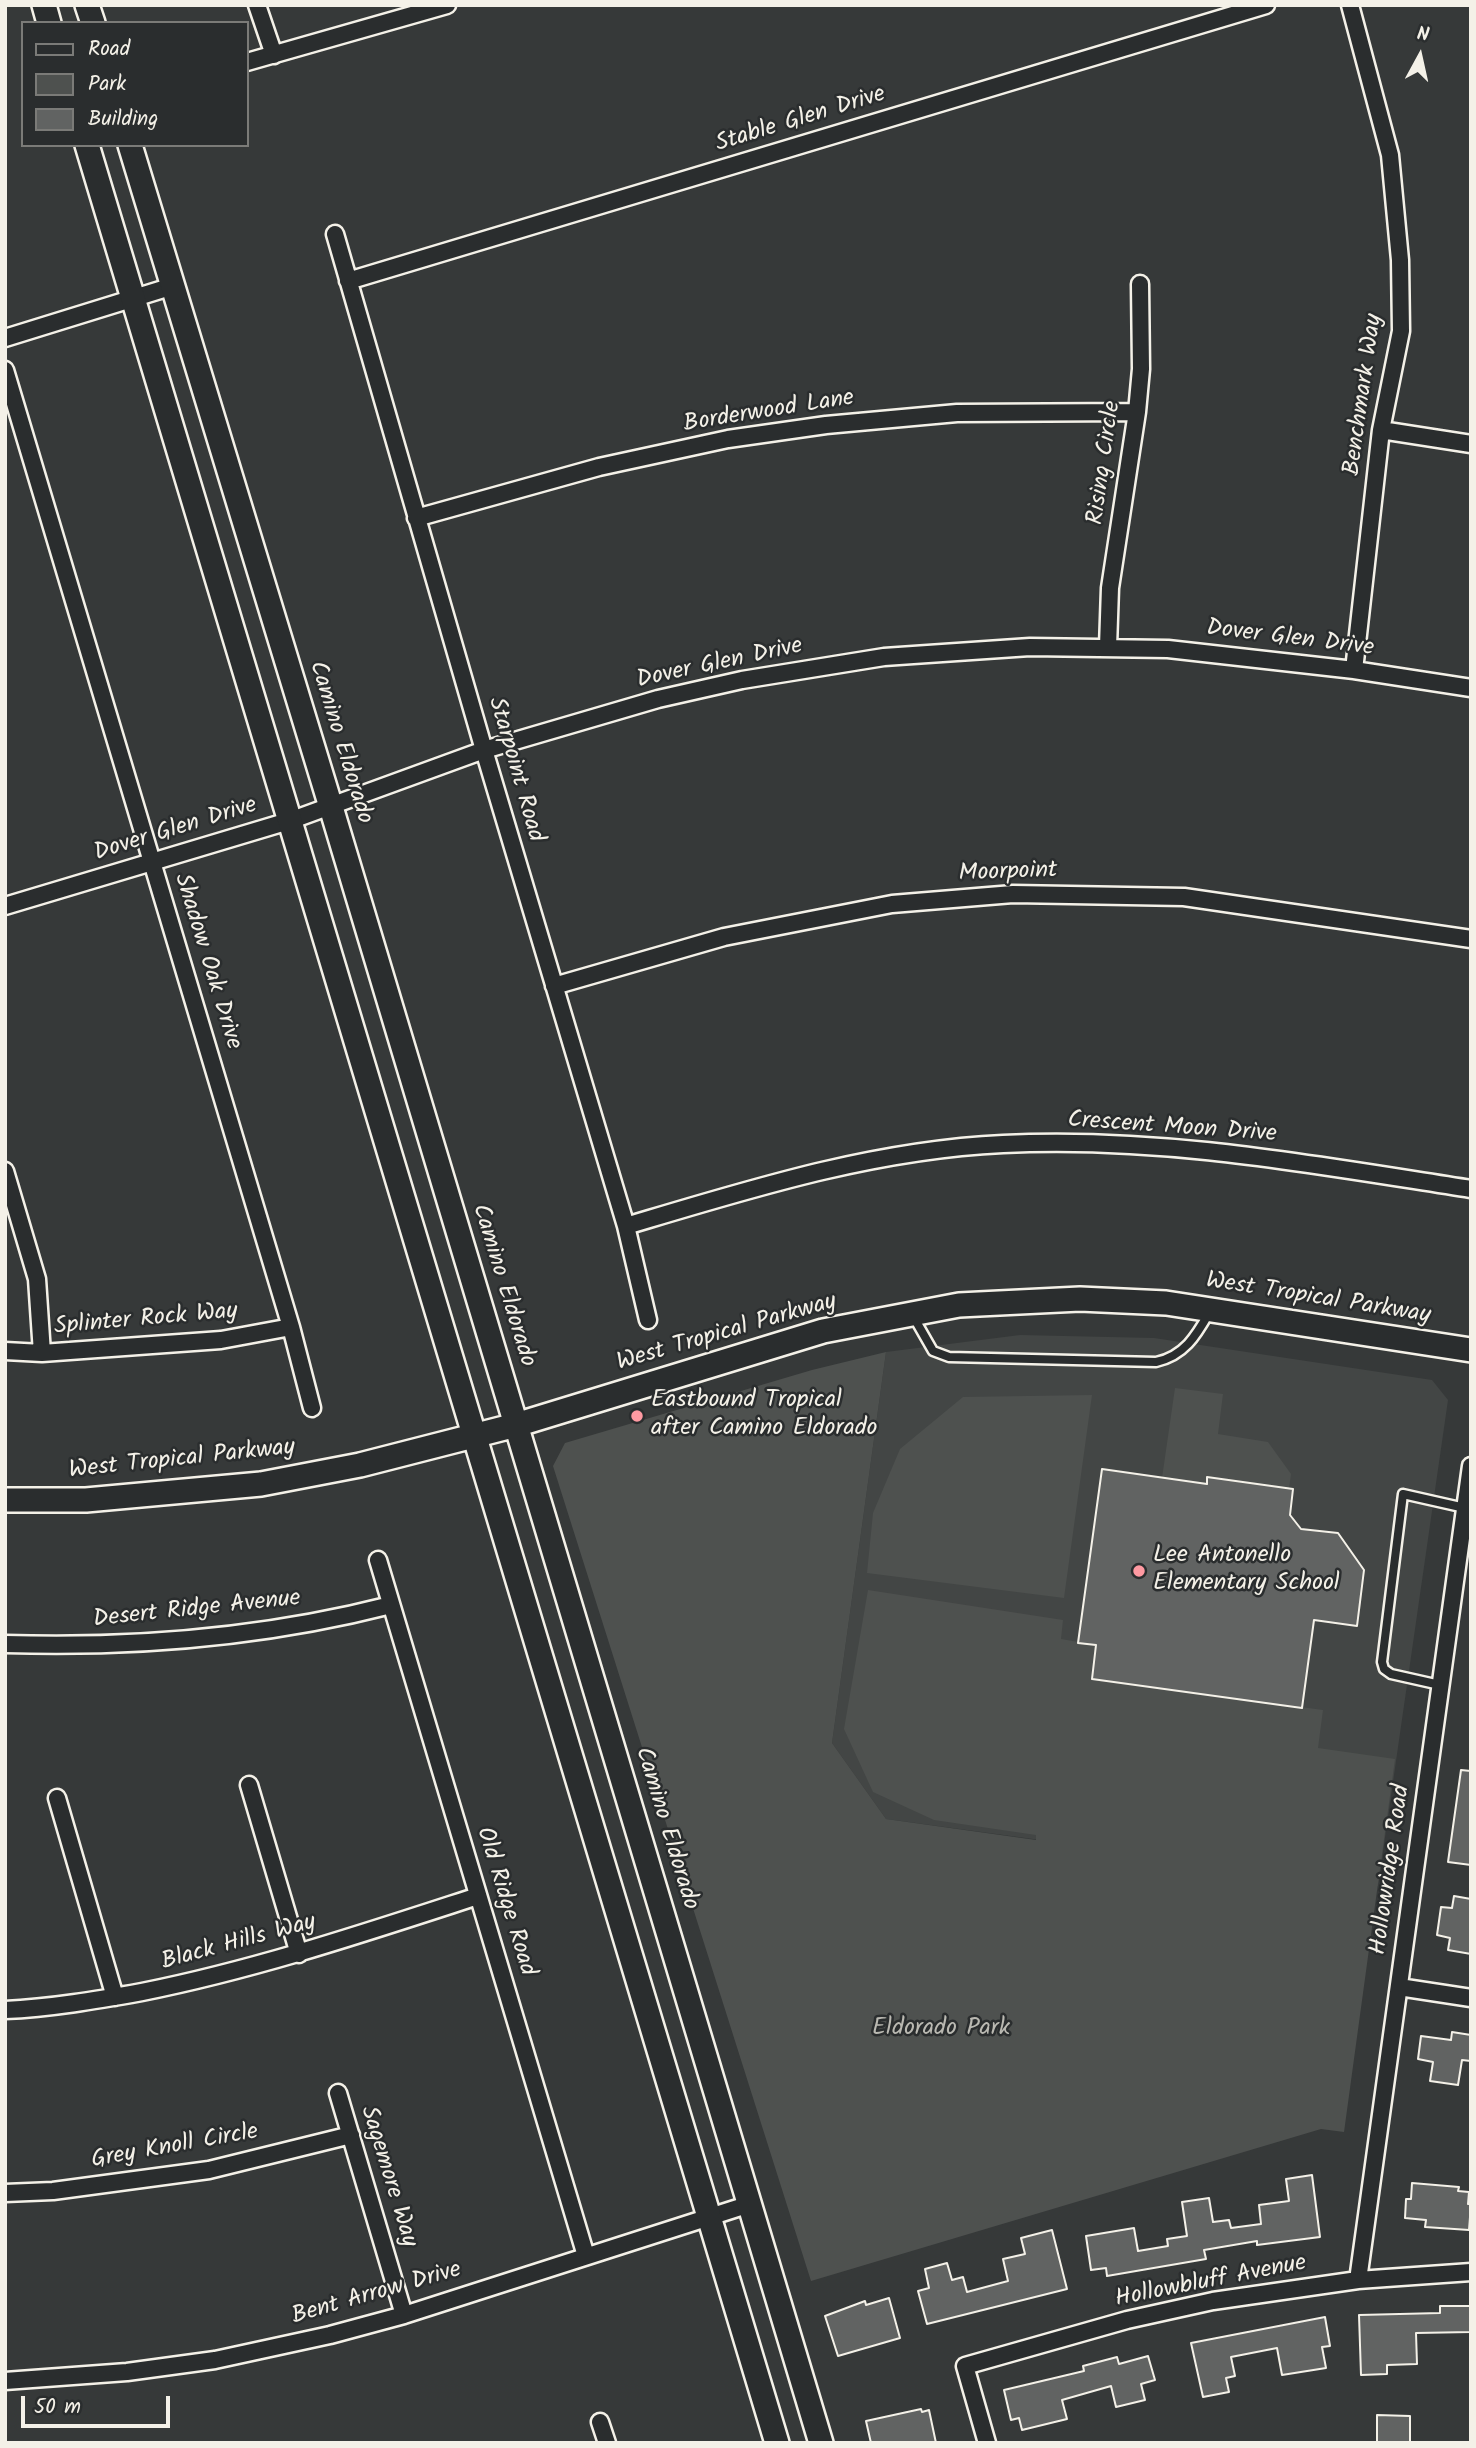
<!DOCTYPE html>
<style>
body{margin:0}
#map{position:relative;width:1476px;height:2448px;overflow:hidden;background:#363939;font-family:Kalam,sans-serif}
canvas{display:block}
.frame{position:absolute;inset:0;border:7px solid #f4f1e8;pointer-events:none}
.legend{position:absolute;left:21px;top:21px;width:228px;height:126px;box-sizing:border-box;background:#2a2d2e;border:2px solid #7b7b78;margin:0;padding:9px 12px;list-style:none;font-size:21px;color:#f4f1e8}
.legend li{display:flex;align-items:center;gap:14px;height:35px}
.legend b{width:35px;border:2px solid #7b7b78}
.north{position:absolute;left:1385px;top:21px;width:70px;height:70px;-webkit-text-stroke:5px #2a2d2e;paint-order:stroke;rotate:8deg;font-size:19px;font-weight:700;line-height:28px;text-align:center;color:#f4f1e8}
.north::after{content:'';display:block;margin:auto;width:24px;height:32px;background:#f4f1e8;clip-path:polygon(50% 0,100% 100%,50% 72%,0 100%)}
.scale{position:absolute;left:21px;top:2396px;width:149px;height:32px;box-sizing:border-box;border:4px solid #f4f1e8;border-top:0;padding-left:9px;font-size:21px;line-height:24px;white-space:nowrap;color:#f4f1e8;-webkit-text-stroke:5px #2a2d2e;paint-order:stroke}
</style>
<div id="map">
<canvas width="1476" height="2448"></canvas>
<div class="frame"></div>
<ul class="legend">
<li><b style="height:9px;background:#2a2d2e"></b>Road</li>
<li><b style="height:19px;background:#4e514f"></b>Park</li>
<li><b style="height:19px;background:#616362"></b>Building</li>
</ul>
<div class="north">N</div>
<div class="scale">50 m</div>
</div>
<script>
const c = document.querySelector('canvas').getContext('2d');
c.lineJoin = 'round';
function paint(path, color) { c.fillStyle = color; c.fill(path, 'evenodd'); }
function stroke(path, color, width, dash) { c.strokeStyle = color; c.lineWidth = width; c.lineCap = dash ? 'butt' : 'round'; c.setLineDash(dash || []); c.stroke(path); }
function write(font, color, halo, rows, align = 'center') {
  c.font = font + ' Kalam,sans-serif'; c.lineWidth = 5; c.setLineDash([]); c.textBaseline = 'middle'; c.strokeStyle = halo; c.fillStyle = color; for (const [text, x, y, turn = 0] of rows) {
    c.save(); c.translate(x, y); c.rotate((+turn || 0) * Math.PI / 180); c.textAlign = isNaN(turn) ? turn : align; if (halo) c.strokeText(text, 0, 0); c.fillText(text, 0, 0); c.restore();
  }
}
const built = new Path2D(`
 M1020,1335l134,3 278,42 16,20 -70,486 -492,-67 -54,-76 54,-391z`);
const green = new Path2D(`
 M886,1352l-54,391 54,76 150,21v-5l-102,-15 -61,-28 -29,-63 24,-139 195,30 -2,19 35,6 -4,34 231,31 -5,38 77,11 -51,373 -23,-3 -510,152 -258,-815 12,-23 247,-73z
 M1175,1388l48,6 -5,40 50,8 23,32 -2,15 -82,-11v6l-45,-6z
 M1092,1395l-28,203 -197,-25 6,-60 27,-64 63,-52z`);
const building = new Path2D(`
 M1102,1469l105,15v-7l86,12 -3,26 11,14 37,4 26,37 -7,56 -43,-6 -12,88 -210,-29 4,-34 -18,-2z
 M1461,1770l10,1v94l-23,-3z
 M1454,1896l17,3v55l-23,-4 2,-12 -13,-3 4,-28 11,1z
 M1452,2032l19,3v26l-9,-1 -4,25 -28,-4 3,-19 -15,-3 3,-23 30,4z
 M1312,2175l8,62 -63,8v-4l-53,9 2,9 -99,17 -1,-8 -15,2 -5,-34 48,-8 4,23 30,-5 -1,-7 20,-3 -5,-34 27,-4 4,24 16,-2 2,8 30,-4 -2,-19 30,-4 -3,-22z
 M1412,2183l47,4 -1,4 11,1 -1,12h3l-2,26 -44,-3 1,-7 -21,-2 1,-19h5z
 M1052,2230l15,59 -140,35 -9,-33 11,-3 -4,-19 22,-6 5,17 11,-3 4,15 41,-11 -5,-22 22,-5 -4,-16z
 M889,2298l11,40 -62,18 -13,-40 40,-15 1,4z
 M1440,2306h31v26l-55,1 1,31 -30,1v9l-26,1 -2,-60 81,-2z
 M1325,2317l5,29 -8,1 4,21 -44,7 -5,-27 -46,9 4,19 -9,2 3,14 -26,5 -12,-54z
 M1148,2356l7,24 -14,4 4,16 -29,7 -5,-21 -49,14 5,19 -45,11 -3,-12 -8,2 -7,-30 80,-19 -1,-5 34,-9 2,7z
 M921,2409l1,3 7,-2 7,33h-65l-5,-22z
 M1377,2415l33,1v27h-33z`);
const service = new Path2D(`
 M913,1316l20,35 16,6 207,5c28,-6 40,-26 53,-49
 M1440,1685l-49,-11 -7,-5 -2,-7 21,-168 62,14`);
const minor = new Path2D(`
 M257,5l17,50
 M1350,5l40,150 10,105 1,71 -20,99 -27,240
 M247,62l200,-57
 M335,234l149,516 142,476 22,94
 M348,281l918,-276
 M5,338l168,-52
 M5,370l286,957 21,81
 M1381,430l90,14
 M416,518l183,-51 129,-28 98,-14 131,-12 180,-1
 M1108,647l2,-59 27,-176 4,-43 -1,-85
 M5,906l287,-86 192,-70 174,-51 84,-19 142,-23 146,-10 138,2 186,21 117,18
 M554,986l170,-49 168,-33 121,-10 171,3 287,42
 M5,1171l32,108 5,74
 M626,1226c124,-37 247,-76 377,-82 158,-8 312,21 468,45
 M5,1351l37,2 179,-13 70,-13
 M378,1560l208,696
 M5,1644c129,4 261,-7 386,-39
 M249,1785l50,169
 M57,1798l58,199
 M1399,1987l72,11
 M5,2010c46,-2 92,-10 137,-18 115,-23 225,-60 336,-96
 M338,2093l66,222
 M5,2193l48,-2 156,-21 142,-35
 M1358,2280l113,-814
 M5,2381l122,-9 88,-12 115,-25 74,-20 346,-111
 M600,2422l7,21
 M987,2443l-22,-77 162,-46 86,-19 145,-21 113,-8`);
const secondary = new Path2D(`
 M44,5l5,18
 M87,5l6,18
 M87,145c235,765 456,1533 690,2298
 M130,145l201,662 490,1636
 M5,1500h81l175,-16 99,-19 156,-40 307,-94 136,-26 121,-6 86,4 305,47`);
const markers = [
 [637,1416,7,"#ff9aa2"],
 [1139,1571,7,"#ff9aa2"]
];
const streetNames = [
 ["Stable Glen Drive",801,121,-17],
 ["Benchmark Way",1365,395,-82],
 ["Borderwood Lane",769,413,-9],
 ["Rising Circle",1106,463,-82],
 ["Dover Glen Drive",1290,640,7],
 ["Dover Glen Drive",720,665,-12],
 ["Camino Eldorado",339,743,73],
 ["Starpoint Road",514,770,74],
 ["Dover Glen Drive",176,831,-17],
 ["Moorpoint",1008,874,-2],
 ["Shadow Oak Drive",206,962,73],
 ["Crescent Moon Drive",1172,1129,4],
 ["Camino Eldorado",502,1286,73],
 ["West Tropical Parkway",1318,1300,9],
 ["Splinter Rock Way",146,1321,-5],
 ["West Tropical Parkway",727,1334,-16],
 ["West Tropical Parkway",182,1461,-6],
 ["Desert Ridge Avenue",197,1611,-6],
 ["Camino Eldorado",665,1829,73],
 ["Hollowridge Road",1392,1870,-82],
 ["Old Ridge Road",504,1902,73],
 ["Black Hills Way",239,1944,-15],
 ["Grey Knoll Circle",175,2148,-10],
 ["Sagemore Way",387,2177,73],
 ["Hollowbluff Avenue",1211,2283,-11],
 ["Bent Arrow Drive",377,2295,-16]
];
const poiNames = [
 ["Eastbound Tropical",651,1402],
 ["after Camino Eldorado",651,1430],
 ["Lee Antonello",1153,1557],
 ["Elementary School",1153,1585]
];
const parkNames = [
 ["Eldorado Park",941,2030]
];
paint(built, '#434645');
paint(green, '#4e514f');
paint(building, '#616362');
stroke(building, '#f4f1e8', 2);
stroke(service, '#f4f1e8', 13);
stroke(minor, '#f4f1e8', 21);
stroke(secondary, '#f4f1e8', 28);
stroke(service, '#2a2d2e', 8);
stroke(minor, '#2a2d2e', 16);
stroke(secondary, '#2a2d2e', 23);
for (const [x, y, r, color] of markers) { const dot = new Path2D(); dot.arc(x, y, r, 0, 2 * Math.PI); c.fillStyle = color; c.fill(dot); stroke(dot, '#2a2d2e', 2.5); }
write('24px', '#f4f1e8', '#2a2d2e', streetNames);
write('24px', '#f4f1e8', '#2a2d2e', poiNames, 'left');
write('24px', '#bab9b2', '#2a2d2e', parkNames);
</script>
